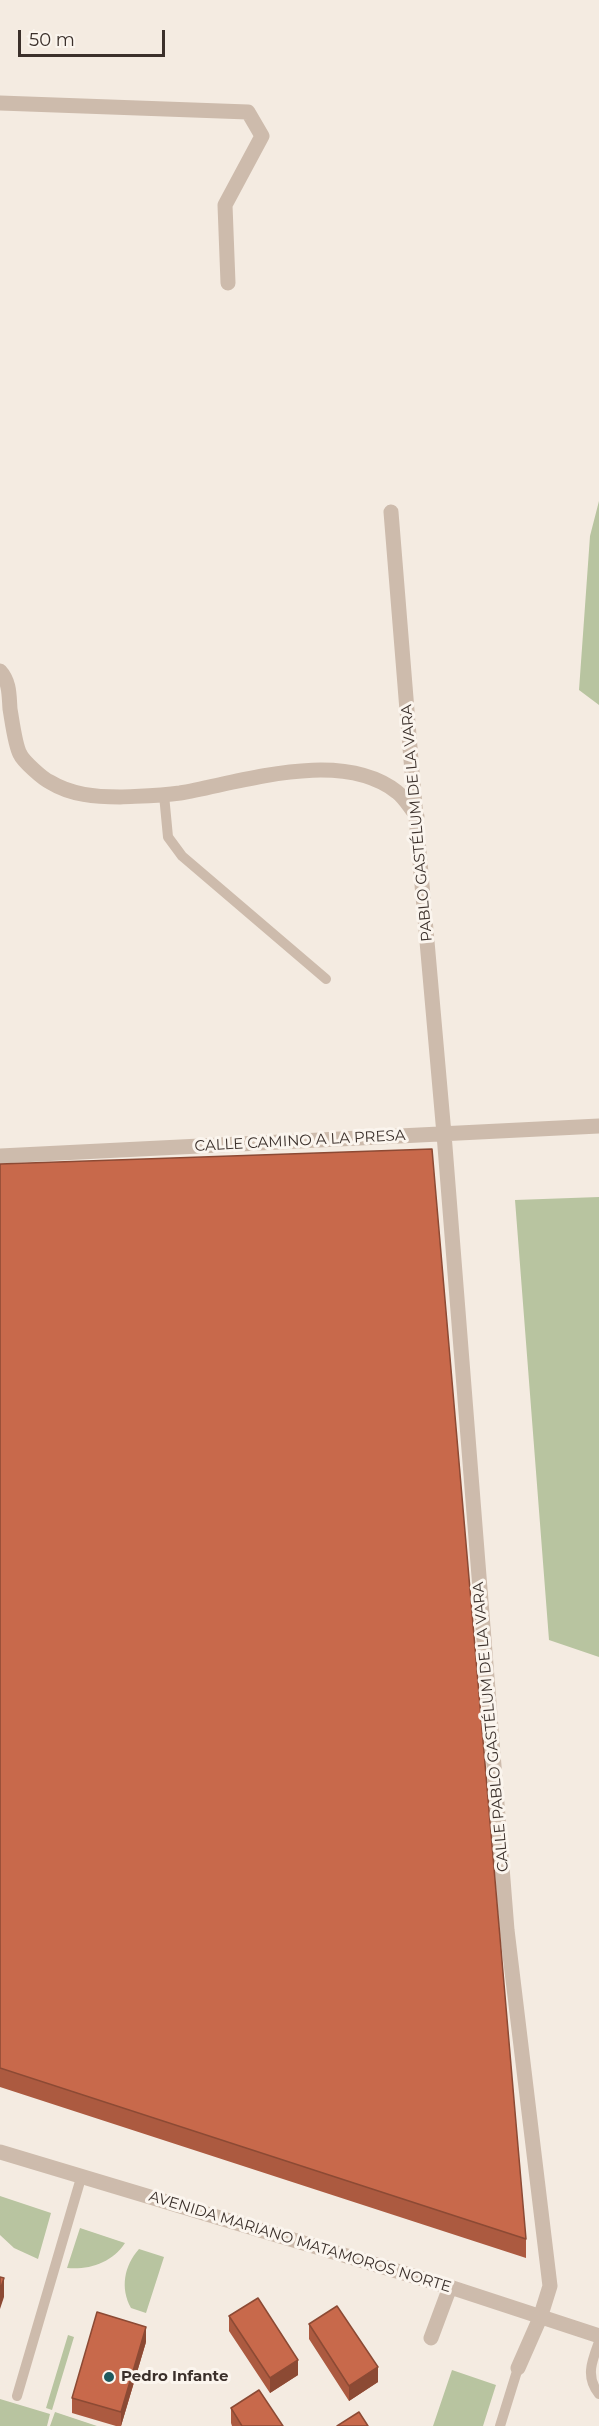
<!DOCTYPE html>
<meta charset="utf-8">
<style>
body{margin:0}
#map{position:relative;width:599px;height:2426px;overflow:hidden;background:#f4ebe1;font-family:Montserrat,sans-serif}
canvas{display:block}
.scale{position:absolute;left:18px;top:30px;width:147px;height:27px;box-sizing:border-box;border:3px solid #3b302b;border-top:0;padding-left:8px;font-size:18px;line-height:21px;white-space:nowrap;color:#3b302b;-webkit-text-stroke:4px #fbf5ee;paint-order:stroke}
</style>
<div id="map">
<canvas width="599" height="2426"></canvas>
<div class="scale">50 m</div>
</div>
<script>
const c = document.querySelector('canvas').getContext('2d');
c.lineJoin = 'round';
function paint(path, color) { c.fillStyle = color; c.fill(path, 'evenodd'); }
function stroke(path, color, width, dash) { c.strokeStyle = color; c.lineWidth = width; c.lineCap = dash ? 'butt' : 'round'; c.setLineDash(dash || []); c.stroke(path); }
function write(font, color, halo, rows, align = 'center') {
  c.font = font + ' Montserrat,sans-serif'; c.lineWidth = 6; c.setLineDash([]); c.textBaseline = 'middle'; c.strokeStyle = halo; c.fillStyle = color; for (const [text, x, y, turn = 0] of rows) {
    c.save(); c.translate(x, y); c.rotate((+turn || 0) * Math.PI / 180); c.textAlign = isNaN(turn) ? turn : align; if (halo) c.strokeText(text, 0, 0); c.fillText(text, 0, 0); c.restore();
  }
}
const green = new Path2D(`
 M599,501v204l-20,-15 11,-154z
 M599,1197v460l-50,-17 -34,-440z
 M0,2196l51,17 -13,46 -24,-11 -14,-13z
 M80,2228l45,15c-13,20 -36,27 -58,25z
 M139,2249l25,8 -18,56 -15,-5c-11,-20 -7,-42 8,-59z
 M68,2335l6,2 -22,73 -6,-2z
 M452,2370l44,15 -13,41h-50z
 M0,2399l50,15 -3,12h-47z
 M55,2412l42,14h-47z`);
const lane = new Path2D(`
 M164,795l4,42 14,19 144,123
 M599,2342c-7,19 -14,35 0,52
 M17,2396l64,-218
 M500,2426l18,-58`);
const street = new Path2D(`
 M0,103l248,9 14,24 -37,69 3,78
 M391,512l20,248 33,374 63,796 43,356 -10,32 -22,50
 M0,671c10,11 9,25 10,38 2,11 5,36 10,45 3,7 23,25 30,28 21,13 46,15 70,15 20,-1 40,-1 60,-4 63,-11 161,-45 217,-1 8,6 14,17 20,24
 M0,1156l599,-30
 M0,2152l450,135 149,49
 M431,2338l19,-51`);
const wall = new Path2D(`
 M0,1164l526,1075v19l-526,-171z
 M229,2316l69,59 -28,18 -41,-62z
 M309,2324l69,58 -29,19 -40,-62z
 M146,2342l-25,84h-5l-44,-13v-15z
 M231,2408l52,18h-51l-1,-3z`);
const shadedWall = new Path2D(`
 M4,2278v19l-4,12v-19z
 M146,2327v15l-25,84v-14z
 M298,2360v15l-28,18v-15z
 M378,2367v15l-29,19v-15z`);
const building = new Path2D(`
 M432,1149l94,1090 -526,-171v-904z
 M0,2277l4,1 -4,12z
 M258,2298l40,62 -28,18 -41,-62z
 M337,2306l41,61 -29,19 -40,-62z
 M97,2312l49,15 -25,85 -49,-14z
 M259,2390l24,36h-41l-11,-18z
 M359,2412l9,14h-31z`);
const markers = [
 [109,2377,6,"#1f5a5e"]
];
const streetNames = [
 ["PABLO GASTÉLUM DE LA VARA",417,823,-95],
 ["CALLE CAMINO A LA PRESA",300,1141,-3],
 ["CALLE PABLO GASTÉLUM DE LA VARA",491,1727,-95],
 ["AVENIDA MARIANO MATAMOROS NORTE",300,2242,17]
];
const poiNames = [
 ["Pedro Infante",121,2377]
];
paint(green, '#b8c4a0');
stroke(lane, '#cdbbac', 10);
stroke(street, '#cdbbac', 15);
paint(wall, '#ac5a40');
paint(shadedWall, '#8c4a34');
paint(building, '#c8694b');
stroke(building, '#8c4a34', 1.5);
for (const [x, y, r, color] of markers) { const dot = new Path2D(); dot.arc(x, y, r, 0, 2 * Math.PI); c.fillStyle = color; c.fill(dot); stroke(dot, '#fbf5ee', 2); }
write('15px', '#3b302b', '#fbf5ee', streetNames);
write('bold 15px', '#3b302b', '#fbf5ee', poiNames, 'left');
</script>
